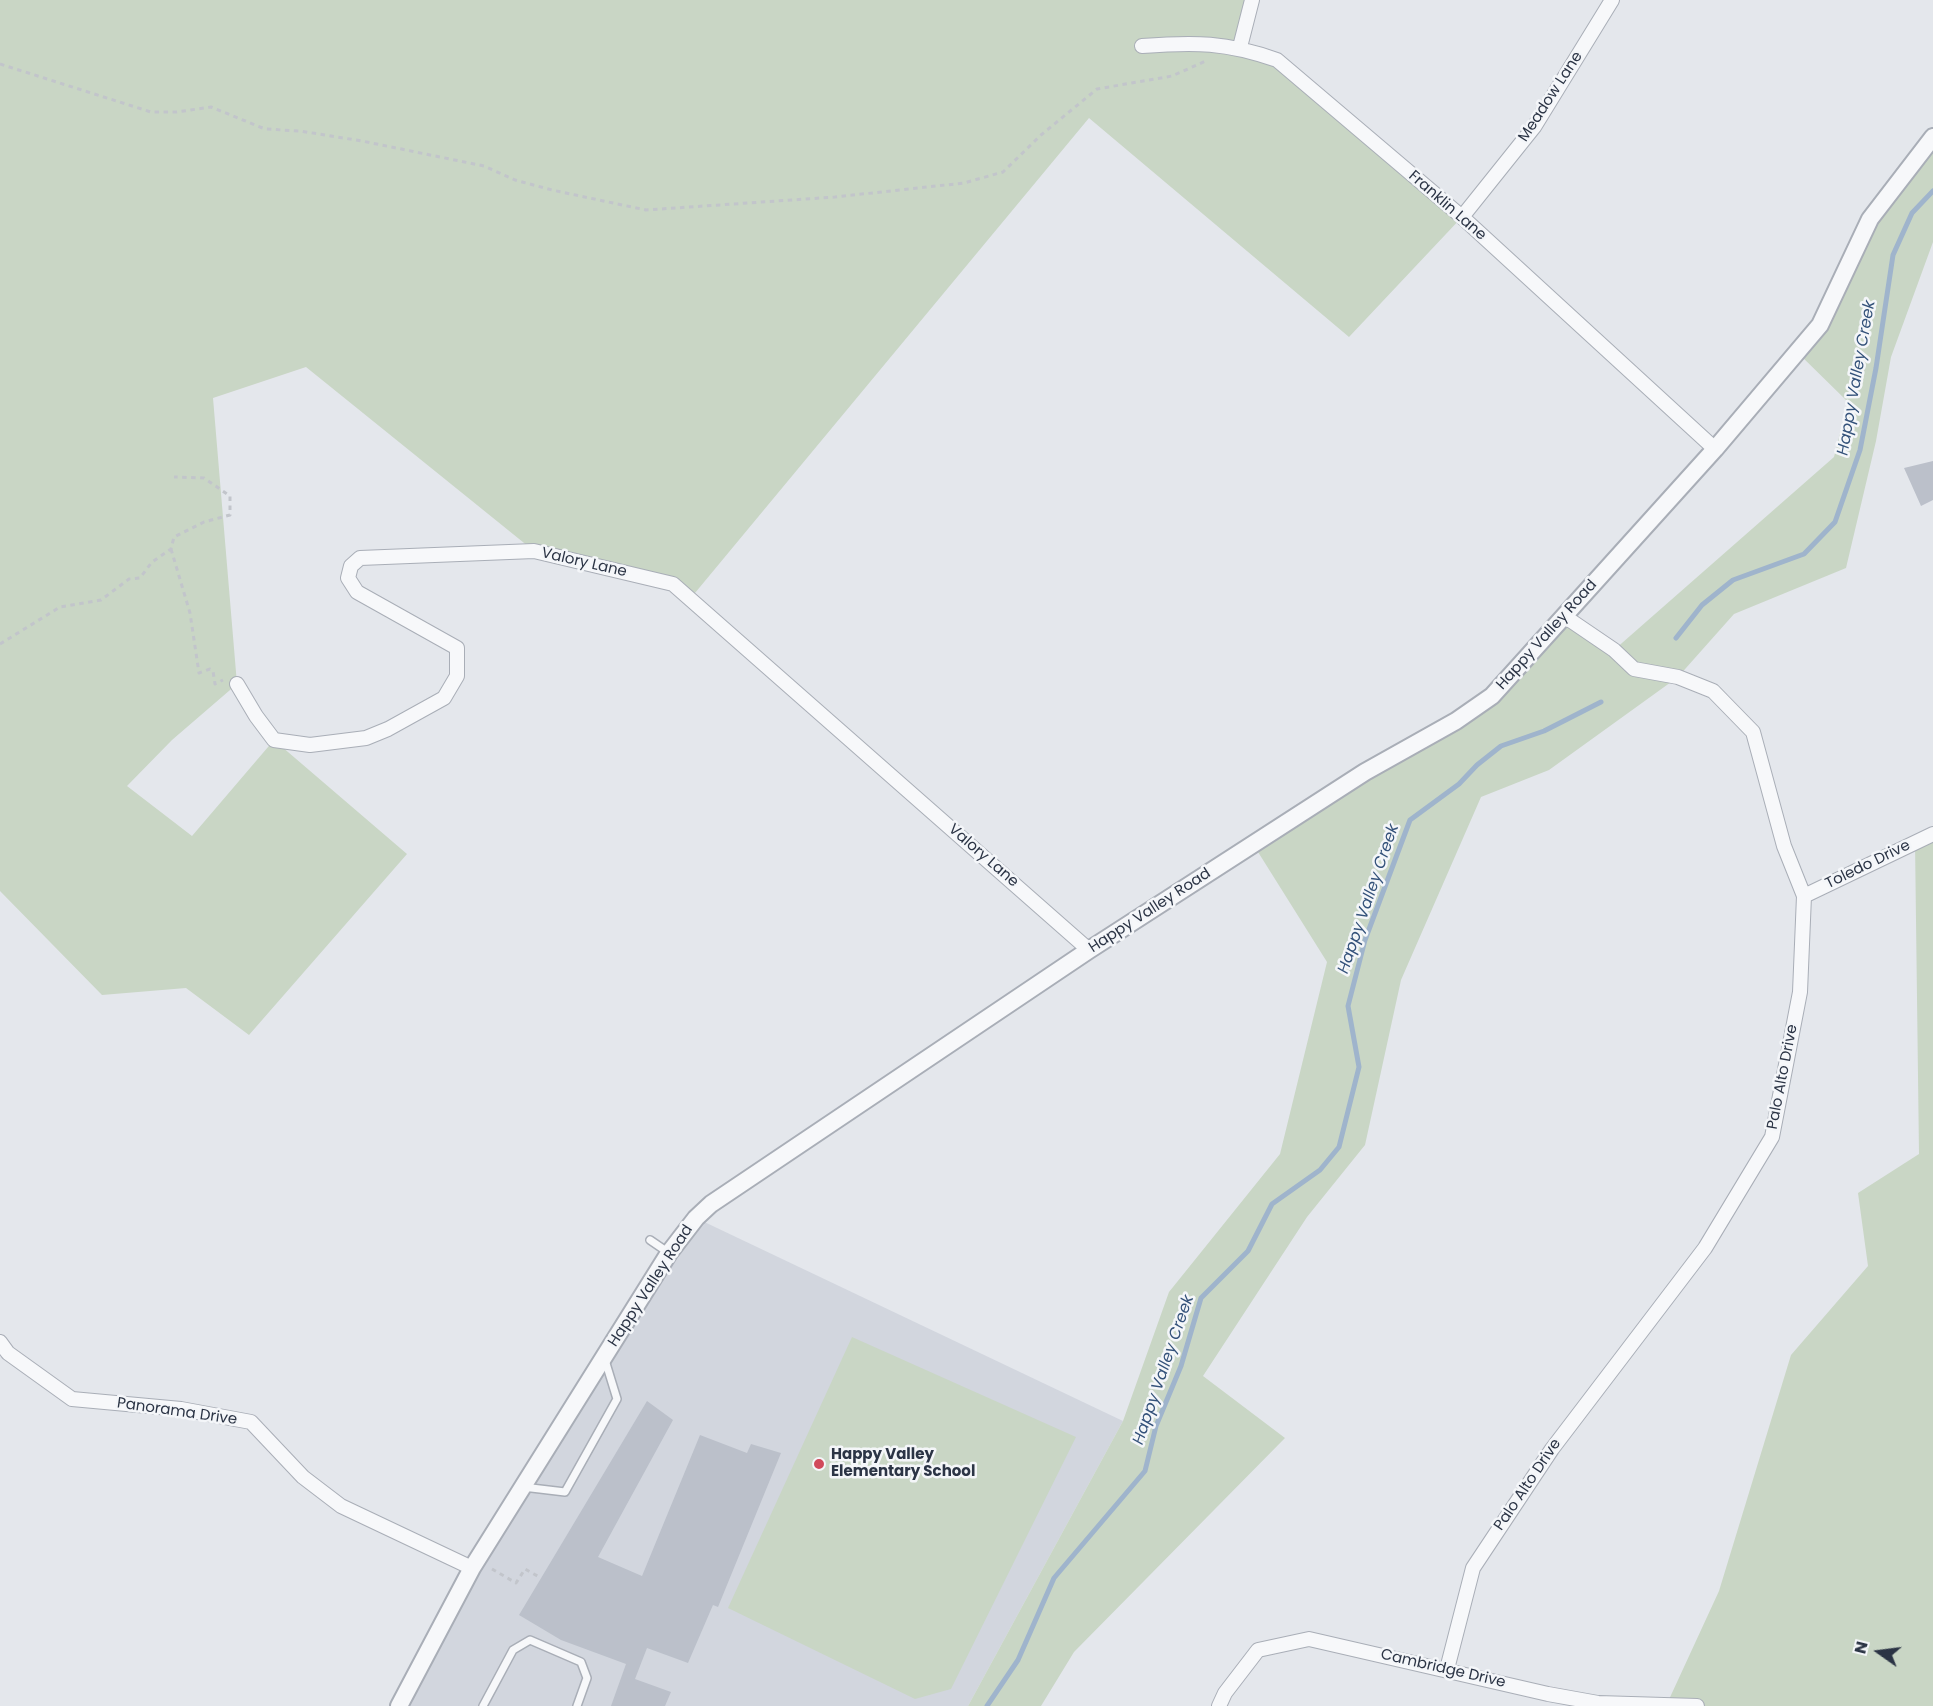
<!DOCTYPE html>
<style>
body{margin:0}
#map{position:relative;width:1933px;height:1706px;overflow:hidden;background:#e4e7ec;font-family:Poppins,sans-serif}
canvas{display:block}
.north{position:absolute;left:1849px;top:1622px;width:60px;height:60px;-webkit-text-stroke:4px #f4f6f9;paint-order:stroke;rotate:284deg;font-size:16px;font-weight:700;line-height:24px;text-align:center;color:#2b3445}
.north::after{content:'';display:block;margin:auto;width:21px;height:27px;background:#2b3445;clip-path:polygon(50% 0,100% 100%,50% 72%,0 100%)}
</style>
<div id="map">
<canvas width="1933" height="1706"></canvas>
<div class="north">N</div>
</div>
<script>
const c = document.querySelector('canvas').getContext('2d');
c.lineJoin = 'round';
function paint(path, color) { c.fillStyle = color; c.fill(path, 'evenodd'); }
function stroke(path, color, width, dash) { c.strokeStyle = color; c.lineWidth = width; c.lineCap = dash ? 'butt' : 'round'; c.setLineDash(dash || []); c.stroke(path); }
function write(font, color, halo, rows, align = 'center') {
  c.font = font + ' Poppins,sans-serif'; c.lineWidth = 5; c.setLineDash([]); c.textBaseline = 'middle'; c.strokeStyle = halo; c.fillStyle = color; for (const [text, x, y, turn = 0] of rows) {
    c.save(); c.translate(x, y); c.rotate((+turn || 0) * Math.PI / 180); c.textAlign = isNaN(turn) ? turn : align; if (halo) c.strokeText(text, 0, 0); c.fillText(text, 0, 0); c.restore();
  }
}
const built = new Path2D(`
 M696,1218l427,203 -155,285h-569l73,-138z`);
const green = new Path2D(`
 M0,0h1252l-11,47 36,13 185,157 -113,120 -260,-219 -399,481 -17,-15 -139,-33 -228,-184 -93,31 24,286 -65,56 -45,46 65,50 82,-96 133,114 -158,181 -63,-47 -84,7 -102,-104z
 M1933,137v105l-42,115 -15,84 -30,127 -112,46 -56,63 -129,93 -68,27 -80,183 -36,165 -58,72 -104,159 82,62 -211,214 -33,54h-73l155,-285 46,-129 111,-138 47,-192 -74,-118 203,-123 108,-105 50,34 220,-193 14,-55 -51,-50 73,-133z
 M1933,834v872h-267l53,-115 72,-236 77,-89 -10,-73 61,-39 -4,-312z
 M852,1337l224,100 -125,252 -36,10 -187,-91z`);
const stream = new Path2D(`
 M1676,638l26,-33 31,-25 71,-26 31,-32 25,-72 16,-82 17,-113 19,-42 21,-22
 M987,1706l31,-46 36,-82 91,-107 11,-45 25,-60 20,-68 47,-47 24,-47 48,-34 19,-23 20,-80 -11,-61 17,-66 45,-120 49,-36 18,-19 24,-19 43,-15 57,-29`);
const building = new Path2D(`
 M1933,461v39l-12,6 -17,-38z
 M647,1401l26,19 -75,137 44,19 58,-141 47,18 4,-9 30,9 -63,154 -5,-2 -25,58 -41,-15 -12,31 36,13 -6,14h-54l15,-42 -65,-24 -42,-25z`);
const path = new Path2D(`
 M0,64l151,48h26l34,-5 54,22 35,2 62,10 122,25 31,14 37,10 94,20 189,-13 129,-14 39,-11 38,-37 56,-46 75,-13 36,-16
 M171,549l19,64 9,60 11,-4 3,2 2,13 8,-4
 M0,644l60,-37 41,-7 28,-21 11,-1 12,-16 19,-13 3,-12 30,-15 26,-7v-19l-26,-18 -30,-1
 M492,1569l24,14 9,-14 16,9`);
const service = new Path2D(`
 M650,1240l19,13
 M523,1487l42,5 52,-93 -12,-39
 M483,1706l30,-56 17,-10 51,22 6,16 -10,28`);
const minor = new Path2D(`
 M1142,46c53,-4 84,-4 135,14l185,157 253,232
 M1240,47l12,-47
 M1462,217l72,-90 78,-127
 M237,684l19,32 18,24 36,5 56,-7 22,-9 56,-31 13,-22v-28l-100,-56 -9,-14 3,-12 9,-8 174,-7 139,33 416,366
 M1804,896l129,-62
 M0,1342l8,11 64,46 109,10 70,13 52,55 38,29 131,62
 M1447,1669l26,-101 79,-119 153,-201 67,-111 28,-145 4,-96 -20,-50 -31,-114 -40,-41 -35,-14 -44,-8 -20,-19 -50,-34
 M1219,1706l6,-13 33,-43 51,-11 239,55 50,9 99,3`);
const tertiary = new Path2D(`
 M399,1706l73,-138 197,-315 27,-35 15,-14 378,-254 276,-178 91,-51 36,-25 223,-247 105,-124 50,-106 63,-82`);
const markers = [
 [819,1464,6,"#d1495b"]
];
const streetNames = [
 ["Meadow Lane",1551,97,-57],
 ["Franklin Lane",1447,206,41],
 ["Valory Lane",584,563,13],
 ["Happy Valley Road",1547,635,-48],
 ["Valory Lane",983,856,41],
 ["Toledo Drive",1868,865,-26],
 ["Happy Valley Road",1150,911,-33],
 ["Palo Alto Drive",1783,1077,-79],
 ["Happy Valley Road",651,1286,-57],
 ["Panorama Drive",177,1412,8],
 ["Palo Alto Drive",1528,1485,-56],
 ["Cambridge Drive",1443,1669,13]
];
const poiNames = [
 ["Happy Valley",831,1455],
 ["Elementary School",831,1472]
];
const waterNames = [
 ["Happy Valley Creek",1857,378,-80],
 ["Happy Valley Creek",1369,899,-71],
 ["Happy Valley Creek",1164,1370,-71]
];
paint(built, '#d2d6de');
paint(green, '#c9d6c5');
stroke(stream, '#9fb4cc', 5);
paint(building, '#bbc0ca');
stroke(service, '#a9aeb7', 10);
stroke(minor, '#a9aeb7', 16);
stroke(tertiary, '#a9aeb7', 20);
stroke(path, '#c2c5cb', 3, [4.5, 4.5]);
stroke(service, '#f7f8fa', 7);
stroke(minor, '#f7f8fa', 14);
stroke(tertiary, '#f7f8fa', 16);
for (const [x, y, r, color] of markers) { const dot = new Path2D(); dot.arc(x, y, r, 0, 2 * Math.PI); c.fillStyle = color; c.fill(dot); stroke(dot, '#f4f6f9', 2); }
write('15px', '#2b3445', '#f4f6f9', streetNames);
write('bold 15px', '#2b3445', '#f4f6f9', poiNames, 'left');
write('italic 16px', '#34527a', '#f4f6f9', waterNames);
</script>
